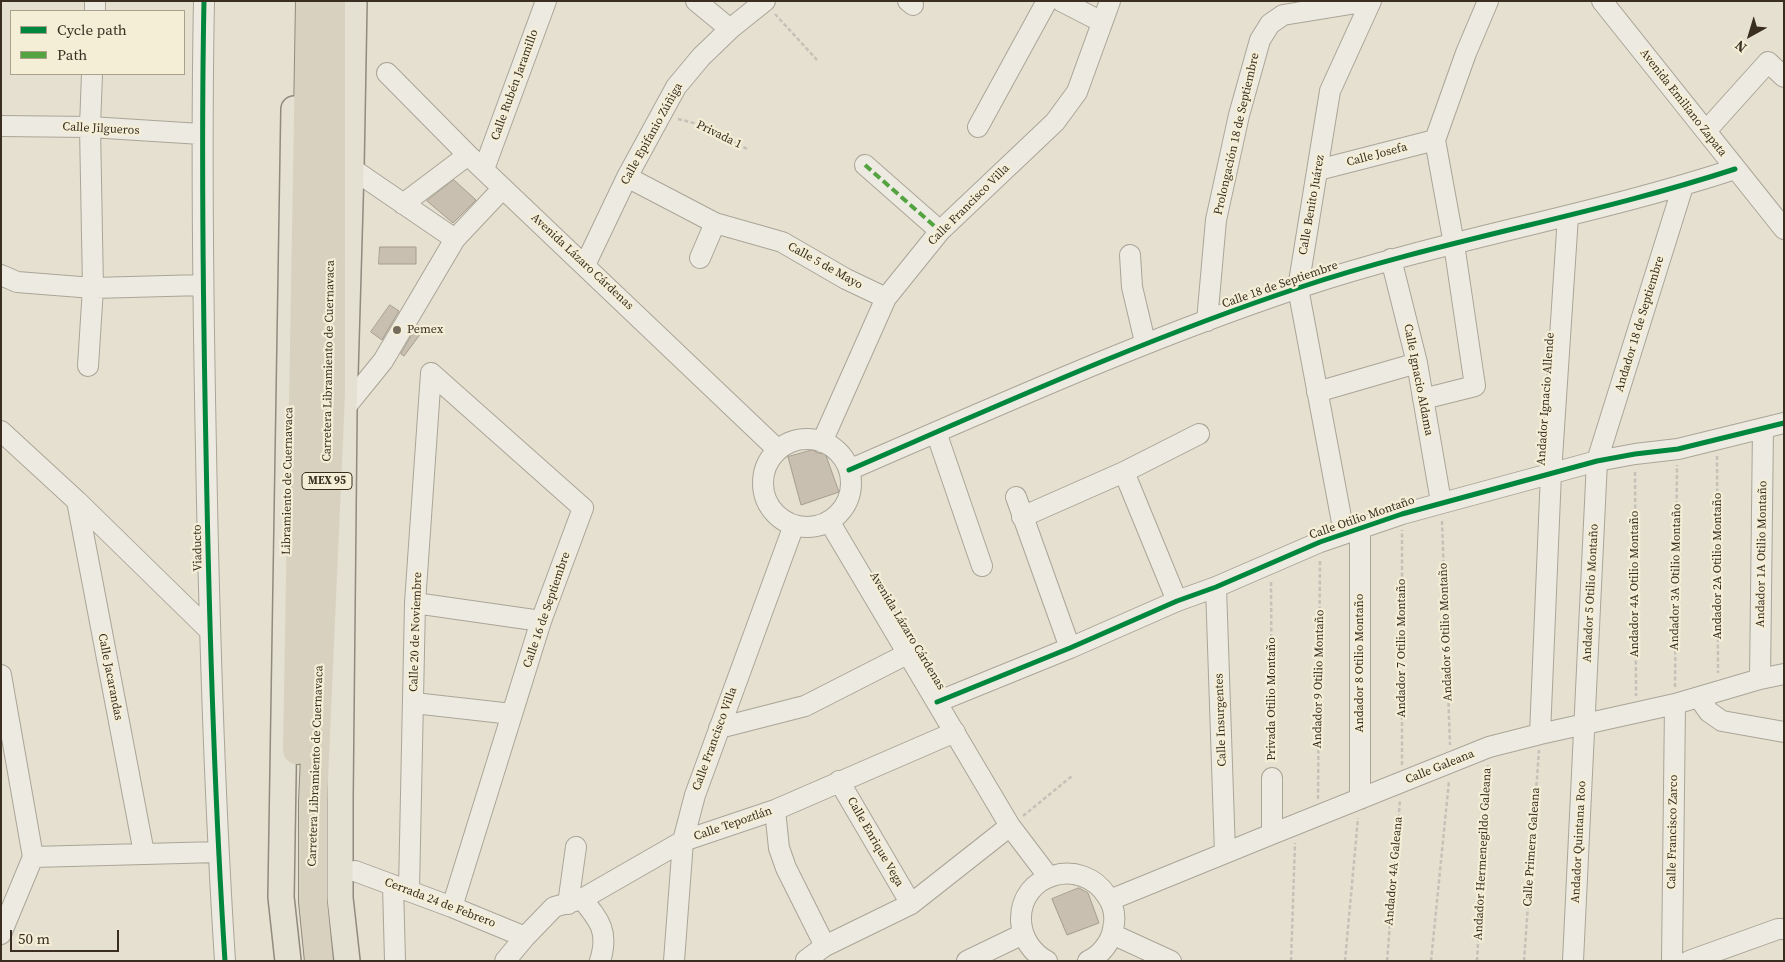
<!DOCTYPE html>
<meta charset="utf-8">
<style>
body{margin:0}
#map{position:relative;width:1785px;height:962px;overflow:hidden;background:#e5e0cf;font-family:"Source Serif 4",serif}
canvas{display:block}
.frame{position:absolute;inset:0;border:2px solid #392e20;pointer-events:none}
.legend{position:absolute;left:10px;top:10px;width:175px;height:65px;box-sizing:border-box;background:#f5eed6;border:1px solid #aaa18d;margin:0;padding:6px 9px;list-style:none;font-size:15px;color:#392e20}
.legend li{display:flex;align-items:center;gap:10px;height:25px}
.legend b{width:25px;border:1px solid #aaa18d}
.north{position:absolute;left:1725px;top:10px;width:50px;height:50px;-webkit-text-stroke:4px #f5eed6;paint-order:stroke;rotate:219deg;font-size:14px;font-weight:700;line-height:20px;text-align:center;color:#392e20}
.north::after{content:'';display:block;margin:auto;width:18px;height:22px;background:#392e20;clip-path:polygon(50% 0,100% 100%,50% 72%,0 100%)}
.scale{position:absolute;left:10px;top:930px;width:109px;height:22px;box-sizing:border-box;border:2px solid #392e20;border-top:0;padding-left:6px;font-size:15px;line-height:18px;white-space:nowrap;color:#392e20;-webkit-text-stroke:4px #f5eed6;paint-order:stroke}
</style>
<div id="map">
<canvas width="1785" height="962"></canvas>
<div class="frame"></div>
<ul class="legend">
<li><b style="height:6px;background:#00873e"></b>Cycle path</li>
<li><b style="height:6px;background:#53a441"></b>Path</li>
</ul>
<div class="north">N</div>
<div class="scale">50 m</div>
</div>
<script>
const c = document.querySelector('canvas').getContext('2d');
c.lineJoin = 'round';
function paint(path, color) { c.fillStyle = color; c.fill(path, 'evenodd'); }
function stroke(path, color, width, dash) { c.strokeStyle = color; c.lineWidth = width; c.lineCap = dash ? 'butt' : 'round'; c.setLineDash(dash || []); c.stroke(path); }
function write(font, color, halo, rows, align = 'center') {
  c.font = font + ' "Source Serif 4",serif'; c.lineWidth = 4.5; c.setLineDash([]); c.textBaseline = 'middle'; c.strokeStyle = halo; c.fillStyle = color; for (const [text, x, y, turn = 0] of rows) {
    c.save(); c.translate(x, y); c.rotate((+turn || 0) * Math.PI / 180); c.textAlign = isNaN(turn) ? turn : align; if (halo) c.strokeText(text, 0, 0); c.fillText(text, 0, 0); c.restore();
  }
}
const building = new Path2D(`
 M454,180l22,20 -23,23 -26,-22z
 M380,247h36v17h-37z
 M390,305l9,6 -17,29 -11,-8z
 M418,325l6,4 -20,27 -3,-2z
 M813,450l5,3h7l14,39 -38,13 -13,-48z
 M1079,888l9,5 11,30 -32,12 -15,-36z`);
const path = new Path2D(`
 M775,14l42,46
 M678,119l20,5 51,26
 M1717,456l1,217
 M1635,472l1,224
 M1442,521l8,224
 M1271,582l1,179
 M1675,687l2,-222
 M1402,765v-235
 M1318,799l2,-240
 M1023,816l49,-40
 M1291,961l4,-118
 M1345,961l13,-143
 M1387,961l13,-161
 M1431,961l18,-180
 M1477,961l11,-196
 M1524,961l15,-211`);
const minor = new Path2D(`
 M204,1c-3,150 -1,299 2,449 3,170 8,341 19,511
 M696,1l34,28
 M908,1l5,4
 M1061,1l41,21
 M1602,1l182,228
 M95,11v-10
 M387,73l81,82 310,295
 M1,126l89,1 111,7
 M978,127l69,-126
 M1706,131l62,-69 16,15
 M865,165l75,66
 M351,168l104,71
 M484,169l62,-168
 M1318,170l117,-30
 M627,177l88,46 67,19 64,37 40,19
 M403,204l65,-49
 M1130,255l2,32 13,55
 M700,258l15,-35
 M1391,259l26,104 24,139
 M585,265l42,-88 49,-90 25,-30 29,-28 35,-28
 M1,275l16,7 76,6 110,-3
 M1207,321l9,-101 23,-105 21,-75 10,-16 13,-9 86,-14
 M88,366l5,-78 -3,-161 2,-53
 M431,373l152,135 -42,113 -89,286
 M1317,392l100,-29
 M1423,399l52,-13 -21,-142 -19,-104 31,-87 22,-52
 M344,409l39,-48 72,-122 48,-51
 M1,431l76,70 132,129
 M936,432l46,134
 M763 483a44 44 0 1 1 88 0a44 44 0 1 1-88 0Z
 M822,442l64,-144 54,-67 115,-109 22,-30 33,-91
 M849,470c148,-64 296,-131 449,-182 144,-48 293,-72 437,-119
 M1124,472l53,129
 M1016,497l54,151
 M77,501l67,352
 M1022,517l102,-45 75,-38
 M829,521l181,305 38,50
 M1344,533l-46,-245 32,-197 41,-90
 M1216,587l9,266
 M415,603l126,18
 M1,675l32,182 -32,77
 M1760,679l3,-251
 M1699,698l10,14 13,9 62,11
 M937,702l133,-54 107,-47 39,-14 104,-45 82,-28 195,-53 38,-7 43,-5 106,-26
 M414,703l98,11
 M719,728l86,-22 104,-53
 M1540,734l11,-261 17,-257
 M839,781l72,123
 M1360,799v-271
 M775,810l4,38 7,20 39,78
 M1272,834v-56
 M33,857l185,-5
 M355,871l97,36 73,30
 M393,885l2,76
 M409,890l6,-287 16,-230
 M582,899c18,22 27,33 18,62
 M1110,900l162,-66 217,-87 51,-13 135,-30 85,-25 24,-5
 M568,904l8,-57
 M1112,934l59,27
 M806,960l19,-14 86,-42 99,-78
 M505,961l20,-24 29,-30 28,-8 101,-58 92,-31 180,-78
 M674,961l9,-120 12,-46 99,-270
 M967,961l56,-27
 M1047,961c-15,-8 -25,-23 -26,-40 -2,-48 61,-65 86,-25 7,10 9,21 6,33 -2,13 -12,26 -25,32
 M1573,961l24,-500 86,-275
 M1672,961l3,-257
 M1689,961l89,-32h6`);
const major = new Path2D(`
 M288,961l-7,-64 13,-788
 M347,961l-7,-63v-101l4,-388 7,-241 3,-167`);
const highway = new Path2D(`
 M297,750l13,-749
 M319,961l-6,-60v-99l18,-408v-393`);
const quiet = new Path2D(`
 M865,165l75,66`);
const cycleway = new Path2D(`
 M204,1c-3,150 -1,299 2,449 3,170 8,341 19,511
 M849,470c148,-64 296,-131 449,-182 144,-48 293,-72 437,-119
 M937,702l133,-54 107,-47 39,-14 104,-45 82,-28 195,-53 38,-7 43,-5 106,-26`);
const markers = [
 [397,330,5,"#756c5d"]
];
const shields = [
 [327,481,50]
];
const shieldNames = [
 ["MEX 95",327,481]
];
const streetNames = [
 ["Calle Rubén Jaramillo",515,85,-70],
 ["Avenida Emiliano Zapata",1683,103,52],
 ["Calle Jilgueros",101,129,3],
 ["Calle Epifanio Zúñiga",652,134,-61],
 ["Prolongación 18 de Septiembre",1237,134,-77],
 ["Privada 1",719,135,26],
 ["Calle Josefa",1377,155,-15],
 ["Calle Francisco Villa",969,205,-45],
 ["Calle Benito Juárez",1312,205,-80],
 ["Avenida Lázaro Cárdenas",582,262,43],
 ["Calle 5 de Mayo",825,266,29],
 ["Calle 18 de Septiembre",1280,285,-19],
 ["Andador 18 de Septiembre",1640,324,-73],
 ["Carretera Libramiento de Cuernavaca",329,361,-89],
 ["Calle Ignacio Aldama",1418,380,79],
 ["Andador Ignacio Allende",1546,399,-86],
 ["Libramiento de Cuernavaca",288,481,-89],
 ["Calle Otilio Montaño",1362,518,-19],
 ["Viaducto",198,548,-91],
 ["Andador 1A Otilio Montaño",1762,554,-89],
 ["Andador 2A Otilio Montaño",1718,566,-90],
 ["Andador 3A Otilio Montaño",1676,577,-89],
 ["Andador 4A Otilio Montaño",1635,584,-90],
 ["Andador 5 Otilio Montaño",1591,593,-87],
 ["Calle 16 de Septiembre",547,610,-71],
 ["Avenida Lázaro Cárdenas",907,631,59],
 ["Calle 20 de Noviembre",416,632,-88],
 ["Andador 6 Otilio Montaño",1446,632,-92],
 ["Andador 7 Otilio Montaño",1402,648,-90],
 ["Andador 8 Otilio Montaño",1360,663,-90],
 ["Calle Jacarandas",110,677,79],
 ["Andador 9 Otilio Montaño",1319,679,-89],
 ["Privada Otilio Montaño",1272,699,-90],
 ["Calle Insurgentes",1221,720,-92],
 ["Calle Francisco Villa",715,739,-70],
 ["Carretera Libramiento de Cuernavaca",316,766,-88],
 ["Calle Galeana",1440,767,-22],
 ["Calle Tepoztlán",733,824,-19],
 ["Calle Francisco Zarco",1673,832,-89],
 ["Calle Enrique Vega",875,842,60],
 ["Andador Quintana Roo",1579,842,-87],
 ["Calle Primera Galeana",1532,847,-86],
 ["Andador Hermenegildo Galeana",1483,854,-87],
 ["Andador 4A Galeana",1394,871,-85],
 ["Cerrada 24 de Febrero",440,903,21]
];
const poiNames = [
 ["Pemex",407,330]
];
paint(building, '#c9bfb0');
stroke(building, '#a59c8e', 1);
stroke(minor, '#aaa598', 22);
stroke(major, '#908a7f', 28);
stroke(highway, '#908a7f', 30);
stroke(path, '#c6c1b8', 2.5, [4, 2.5]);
stroke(minor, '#edeae1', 20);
stroke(major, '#e4e0d2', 25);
stroke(highway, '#d8d1c0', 28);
stroke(quiet, '#53a441', 4, [8, 4]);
stroke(cycleway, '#00873e', 5);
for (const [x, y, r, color] of markers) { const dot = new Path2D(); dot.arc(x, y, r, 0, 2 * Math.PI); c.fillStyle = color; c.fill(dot); stroke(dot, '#f5eed6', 2); }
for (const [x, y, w] of shields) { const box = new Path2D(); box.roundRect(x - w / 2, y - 8.5, w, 17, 4); c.fillStyle = '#f5eed6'; c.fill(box); stroke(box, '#392e20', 1); }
write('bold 11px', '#392e20', null, shieldNames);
write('12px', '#392e20', '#f5eed6', streetNames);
write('12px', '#392e20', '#f5eed6', poiNames, 'left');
</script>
